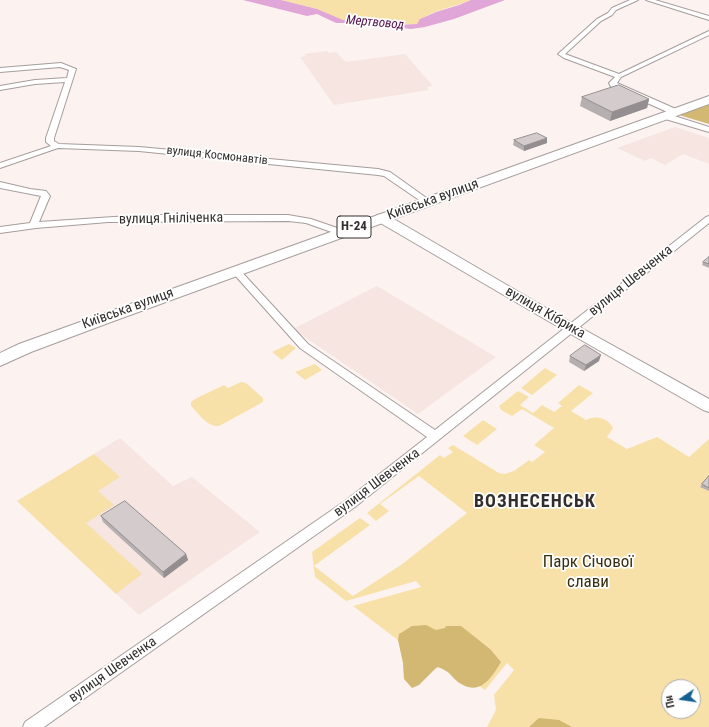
<!DOCTYPE html>
<meta charset="utf-8">
<style>
body{margin:0}
#map{position:relative;width:709px;height:727px;overflow:hidden;background:#fcf3f1;font-family:"Roboto Condensed",sans-serif}
canvas{display:block}
.north{position:absolute;left:661px;top:679px;width:40px;height:40px;box-sizing:border-box;background:#fff;border:1px solid #adabab;border-radius:50%;rotate:257deg;font-size:11px;font-weight:700;line-height:16px;text-align:center;color:#312e2d}
.north::after{content:'';display:block;margin:auto;width:14px;height:18px;background:#156093;clip-path:polygon(50% 0,100% 100%,50% 72%,0 100%)}
</style>
<div id="map">
<canvas width="709" height="727"></canvas>
<div class="north">Пн</div>
</div>
<script>
const c = document.querySelector('canvas').getContext('2d');
c.lineJoin = 'round';
function paint(path, color) { c.fillStyle = color; c.fill(path, 'evenodd'); }
function stroke(path, color, width, dash) { c.strokeStyle = color; c.lineWidth = width; c.lineCap = dash ? 'butt' : 'round'; c.setLineDash(dash || []); c.stroke(path); }
function write(font, color, halo, rows, align = 'center') {
  c.font = font + ' "Roboto Condensed",sans-serif'; c.lineWidth = 3.5; c.setLineDash([]); c.textBaseline = 'middle'; c.strokeStyle = halo; c.fillStyle = color; for (const [text, x, y, turn = 0] of rows) {
    c.save(); c.translate(x, y); c.rotate((+turn || 0) * Math.PI / 180); c.textAlign = isNaN(turn) ? turn : align; if (halo) c.strokeText(text, 0, 0); c.fillText(text, 0, 0); c.restore();
  }
}
const built = new Path2D(`
 M327,51l2,2 7,-1 10,10 59,-8 28,32 -6,1 2,3 -95,15 -34,-48 6,-1 -2,-2z
 M675,127l34,11v26l-26,-10 -18,11 -14,-7 -6,3 -28,-13z
 M377,286l119,71 -78,57 -125,-85z
 M120,438l53,48 19,-9 68,55 -121,83 -122,-114z`);
const green = new Path2D(`
 M281,0h190c-15,7 -46,11 -54,24l-18,1 -58,-5 -24,-11z
 M289,344l7,4 -14,12 -10,-8z
 M315,364l7,6 -17,10 -10,-8z
 M545,368l12,7 -25,20 -11,-7z
 M241,382l5,1 17,15v4l-42,23c-12,5 -22,-11 -30,-19v-4l4,-3 29,-14 4,3z
 M579,385l14,8 -22,18 15,9c10,-5 22,-2 27,8l-6,9 20,12 30,-12 32,20 20,-18v288h-222l9,-17 -2,-15 20,-25 -7,-7 -22,27 -41,-29 -8,8 -83,-63 68,-19 -5,-6 -70,20 -31,-24 -3,-25 48,-34 10,7 -56,41 39,30 48,-31 66,-52 -48,-37 -39,28 9,7 -13,10 -9,-8 73,-58 4,3 9,-6 -5,-4 5,-3 46,28 6,1 9,-3 15,-11 3,2 13,-10 -11,-7 20,-17 -32,-19 -10,7 -11,-6 -2,-4 19,-15 11,6 -9,8 13,8 9,-8 12,7 8,-6 -4,-3zM669,687h24v24h-24z
 M483,420l14,9 -20,16 -14,-9z
 M94,454l26,23 -22,14 16,14 -28,18 56,51 -26,20 -99,-93z`);
const forest = new Path2D(`
 M709,104v20l-30,-9z
 M426,625l10,5 9,-2 1,-2h15l29,23 11,13c-8,13 -19,33 -38,23 -12,-6 -11,-14 -26,-18l-18,18 -7,3 -8,-9 -1,-16 -5,-23 1,-6 13,-8z
 M539,718l20,2 13,7h-43z`);
const water = new Path2D(`
 M243,0h38l36,9 26,11 21,1 35,4 18,-1 3,-5 16,-7 23,-7 12,-5h34l-51,19 -29,8 -14,2 -53,-6h-22l-19,-9 -10,2z`);
const street = new Path2D(`
 M630,0h8l-22,10 -4,5 -11,6 -36,33 54,20 90,-43v4l-88,42 -4,6 61,27v4h-6l-61,-27 -2,-4 6,-6 -51,-19 -6,-4 39,-35 11,-6 4,-5z
 M646,0h9l54,16v4z
 M61,63l15,6 -22,69v3l5,3 80,3 239,22 12,3 42,30 -4,3 -3,-1 -41,-28 -6,-1 -239,-24 -81,-3 -58,20v-5l51,-17 -5,-4v-4l19,-56 -30,2 -35,6v-4l35,-6 32,-2 2,-8 -9,-3 -60,5v-4z
 M662,114h6l41,13v5l-47,-14z
 M0,182l30,7 16,2 4,5 -11,26 105,-7h144l23,4 32,11 2,2 -5,3 -34,-12 -18,-2 -180,1 -72,6 -36,5v-6l30,-4 11,-27 -41,-8z
 M709,216v7l-354,284 -311,220h-21l2,-5 320,-221 82,-64 -127,-89 -68,-76 -2,-2 2,-2h6l70,76 127,86 271,-213z`);
const secondary = new Path2D(`
 M382,214l5,1 178,104 144,80v13l-6,-2 -148,-85 -178,-104 -2,-3 2,-3z`);
const primary = new Path2D(`
 M709,96v8l-598,218 -80,30 -31,14v-13l19,-9z`);
const wall = new Path2D(`
 M582,97l67,2 -2,9 -37,13 -30,-15z
 M514,140l33,3 -23,8 -11,-6z
 M709,257v11l-7,-3 1,-3z
 M570,356l29,5 -15,10 -15,-9z
 M709,476v15l-9,-4 2,-3z
 M101,516l85,38 2,6 -24,18 -61,-56z`);
const shadedWall = new Path2D(`
 M649,99l-2,9 -37,13 2,-9z
 M547,138v5l-23,8v-5z
 M601,355l-2,6 -15,10 2,-6z
 M186,554l2,6 -24,18 -1,-6z`);
const building = new Path2D(`
 M619,85l30,14 -37,13 -30,-15z
 M537,133l10,5 -23,8 -10,-6z
 M709,257v7l-6,-2z
 M585,345l16,10 -15,10 -16,-9z
 M709,476v12l-7,-4z
 M125,501l61,53 -23,18 -62,-56z`);
const farStreetnames = [
 ["вулиця Космонавтів",217,156,6]
];
const farWaternames = [
 ["Мертвовод",375,23,5]
];
const shields = [
 [354,227,34]
];
const shieldNames = [
 ["Н-24",354,227]
];
const streetNames = [
 ["Київська вулиця",433,200,-20],
 ["вулиця Гніліченка",171,219,-1],
 ["вулиця Шевченка",631,281,-39],
 ["Київська вулиця",128,309,-20],
 ["вулиця Кібрика",545,313,30],
 ["вулиця Шевченка",377,483,-37],
 ["вулиця Шевченка",113,670,-35]
];
const nearParknames = [
 ["Парк Січової",588,563],
 ["слави",588,583]
];
const districtNames = [
 ["ВОЗНЕСЕНСЬК",535,502]
];
paint(built, '#f6e5e1');
paint(green, '#f8e1a8');
paint(forest, '#d2b873');
paint(water, '#e0a6d7');
stroke(street, '#a59d9c', 2);
stroke(secondary, '#a59d9c', 2);
stroke(primary, '#a59d9c', 2);
paint(street, '#fff');
paint(secondary, '#fff');
paint(primary, '#fff');
paint(wall, '#b6afb0');
paint(shadedWall, '#948e90');
paint(building, '#d4cbcd');
stroke(building, '#948e90', 1);
write('12px', '#312e2d', '#fff', farStreetnames);
write('italic 13px', '#55114e', '#fff', farWaternames);
for (const [x, y, w] of shields) { const box = new Path2D(); box.roundRect(x - w / 2, y - 11, w, 22, 3); c.fillStyle = '#fff'; c.fill(box); stroke(box, '#312e2d', 1); }
write('bold 13px', '#312e2d', null, shieldNames);
write('14px', '#312e2d', '#fff', streetNames);
write('17px', '#3a2f10', '#fff', nearParknames);
c.letterSpacing = '1px';
write('bold 18px', '#312e2d', '#fff', districtNames);
c.letterSpacing = '0px';
</script>
